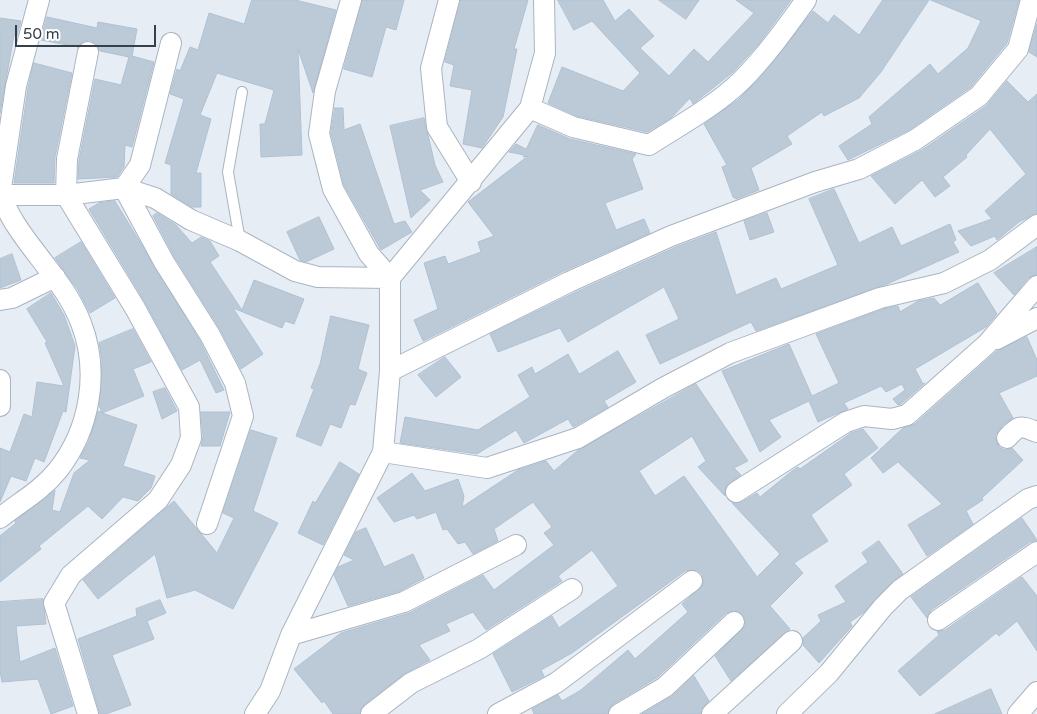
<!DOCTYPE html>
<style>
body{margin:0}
#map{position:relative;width:1037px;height:714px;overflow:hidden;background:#e7edf5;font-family:"Varela Round",sans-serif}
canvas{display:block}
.scale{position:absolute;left:15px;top:25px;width:141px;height:22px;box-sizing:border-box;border:2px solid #364049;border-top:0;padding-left:6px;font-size:15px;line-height:18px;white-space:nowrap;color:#364049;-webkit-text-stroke:4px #fff;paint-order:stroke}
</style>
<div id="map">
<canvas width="1037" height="714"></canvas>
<div class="scale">50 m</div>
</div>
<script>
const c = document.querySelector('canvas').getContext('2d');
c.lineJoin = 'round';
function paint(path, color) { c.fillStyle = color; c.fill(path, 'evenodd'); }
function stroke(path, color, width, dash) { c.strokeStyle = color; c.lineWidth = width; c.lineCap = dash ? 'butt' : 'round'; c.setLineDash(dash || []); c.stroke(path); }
const building = new Path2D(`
 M252,0h43l41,10 -23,83 -15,-44 4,106 -41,2 -1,-33h5l9,-34 -57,-17 -17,42 11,4 -15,54h5v34h-9l-21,-13v-29l-6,-2 19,-64 -14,-5 7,-25 3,2 10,-24 8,3 11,-37 35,11z
 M363,0h41l-8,30 -10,-3 -14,50 -28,-8z
 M461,0h67l-14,49h3l-14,68 -21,31 -19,-4 9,-54 -22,-4 4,-21 -9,-3z
 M558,0h45l12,21 14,-12 25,27 -14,12 29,28 25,-27 14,13 46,-49 -18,-13h55l-33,45 -25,27 -40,32 -3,-6 -18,19 -25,15 -70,-16 -29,-13 14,-36 61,24 17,-18 -48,-52 -18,9z
 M659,0h40l-13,19z
 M883,0h46l-48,72 -22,26 -35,18 -2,-4 -35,24 5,8 -41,24 8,22 -23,9 -3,-2 -11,-30 5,-2 -23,-41 34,-24 20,-20 55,-69 15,12 6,-8 25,20z
 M931,0h88l-12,43 -36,44 -62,43 -61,30 -9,-14 33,-22 -3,-7 61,-53 8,10 30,-26 13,-27z
 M47,17l50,11 1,-6 39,7 -5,27 22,6 -22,85 -7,-2 -1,22 -7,10 -39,2 1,-19 16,-81 26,6 8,-28 -29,-6 -4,-8 -6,-3 -6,1 -6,6 -37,-7z
 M0,18l21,3 -4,15 -3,-1 -14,78z
 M1037,24v33l-8,-5z
 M34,63l38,10 -17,84 -1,26h-40l14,-95z
 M1007,81l21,21 9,-8v119l-18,9 -22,18 -2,-4 -24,10 -13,-15 34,-12 -7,-8 41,-37 -36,-45 -24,26 1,2 -24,20 7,9 -15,11 -13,-17 -27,24 -24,-28 51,-26 64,-44z
 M335,108h8l1,22 16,-6 34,100 11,-3 7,11 -31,18 -37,-65 -13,-52z
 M424,118l11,47 8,17 -23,8 10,10 -19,18 -21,-92z
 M538,125l32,14 66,15 -4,5 11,30 -38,14 11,27 28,-11 6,14 -86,38 -141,70 -9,-21 24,-11 -14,-46 21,-7 3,8 33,-12 -3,-10 16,-6 -26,-34 60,-46 -5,1 1,-2 -15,-3 7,-8 10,5z
 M834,189l25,54 33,-16 9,19 49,-22 6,16 -3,2 6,10 -72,32 -131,47 -5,-9 -91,42 -14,-29 33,-16 -15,-32 -96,55 -8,-14 -62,24 -8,-18 84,-41 102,-46 40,-15 20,63 40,-17 5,11 57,-24 -29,-66z
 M115,201l85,140 24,49 -8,3 -16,-33 -18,10 -37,-68 -56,-93 10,-6z
 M157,213l19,12 16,18 9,-6 9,4 9,15 -9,6 32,48 12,-30 50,19 -10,25 -9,-3 -3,7 -49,-20 30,46 -22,15 -21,-40 -46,-73 -21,-40z
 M767,213l7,19 -24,8 -6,-19z
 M319,217l15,32 -28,13 -6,-2 -13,-28z
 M81,242l34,56 -25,15 -12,-23 -23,-32z
 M1037,247v27l-9,4 -14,17 -20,-22z
 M12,254l9,26 -21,8v-29z
 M978,283l19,31 -11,13 -71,42 8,15 2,-1 -24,21 -3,1 -5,-6 12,-9 -3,-6 -16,8 -5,-6 -37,17 4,6 -30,13 -9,-21 -40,19 12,17 -21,15 -38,-81 67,-27 23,52 27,-13 -23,-49 67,-25 15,-3 2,6 18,-11 16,-3 6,7z
 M51,293l13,22 11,31 -9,66 -3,-1 -19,51 -9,-4 -9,23 -15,-5 -11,26v-54l10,4 14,-38 8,3 5,-35 27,4 -19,-43 2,-1 -20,-33z
 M331,316l38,9 -11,44 9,4 -12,32 -5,-1 -9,24 -11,-4 -9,22 -25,-10 18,-47 -3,-1 9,-24z
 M133,329l18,33 -18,7 11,27 -42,17 35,12 -14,41 32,10 -4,12 -13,13 -15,-4 -21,22 -14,-13 -49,40 2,3 -41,33v-46l16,-13 -1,-2 40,-31 -3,20 8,2 14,-39 16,-13 -10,-2 9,-17 9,-30 4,1 -3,-6 3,-46 -3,-17z
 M1027,337l10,23v16l-38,17 14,25 -10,7 -8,11 4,11 6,3 7,-2 11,12 -41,38 1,2 -17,11 7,13 -46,32 -19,-31 34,-21 -44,-42 -15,11 -12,-15 32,-30 12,-4 82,-73z
 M618,351l18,31 -32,19 4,6 -35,20 -5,-8 -44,24 -8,-13 -39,24 -77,-11 5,-26 73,13 52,-33 -12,-22 14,-8 3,7 33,-20 11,20z
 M445,357l16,20 -25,20 -18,-22z
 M696,384l52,77 -14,7 7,7 -15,11 -1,10 -27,-29 8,-6 -14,-25 -53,35 16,25 29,-20 73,101 23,-23 -48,-51 10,-1 15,-9 3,4 32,-26 6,-4 2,2 51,-36 12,-4 15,19 -34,26 8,11 -41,30 17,26 -34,22 9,10 -33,33 20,23 -59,52 -16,-25 30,-30v-7l-8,-8 -11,2 -68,64 -45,27 -6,10h-73l-2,-5 26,-14 4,6 19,-11 47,-40 7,9 53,-47 -6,-8 21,-19 -1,-11 -5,-4 -12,1 -113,82 -31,17 3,6 -32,16 -19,-38 59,-38 7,12 59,-42 -26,-36 -34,26 4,5 -76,49 -13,-18 -27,12 4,7 -31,14 11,15 -26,14 -40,31 -5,9h-26l-9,-13 -2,2 -28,-34 47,-36 68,-20 74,-38 11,15 60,-45 -10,-12 8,-6 -19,-25 -39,27 4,12 -25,13 -8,-12 -7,2 -11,-15 -4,1 -7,-18 -19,7 -3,-4 -20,7 -17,-24 35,-25 13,18 33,-12 6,17 -2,11 56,-37 28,-9 8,10 23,-20z
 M165,388l12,23 -15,8 -9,-27z
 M201,412h29l-10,34h-19l2,-9z
 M251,430l26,8 -24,73 25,12 -45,86 -38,-19 -28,8 -12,-44 -57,45 -15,-19 91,-79 43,52 17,-35 -11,-5z
 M340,462l19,12 -36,71 -25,-12 15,-32 2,2z
 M1022,518l15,22 -7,2 -99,68 -4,8 -16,-21z
 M366,528l18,39 29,-13 11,24 -24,13 -52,15 -14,-31 4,-8 16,-7 -10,-5 12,-23z
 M879,541l24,33 -11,8 -29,31 -13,9 2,4 -33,37 -16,-18v-7l18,-17 -3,-6 28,-13 -11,-16 33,-24 -6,-9z
 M1022,577l15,19v55l-20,-30 -18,15 -3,-3 -76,63 -22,-25 41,-36 -2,-4 8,-1z
 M43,599l3,25 -30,2 4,36 35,-14 18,58 -22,8 -13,-35 -36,3 -2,-11v-69z
 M160,600l6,13 -19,8 7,18 -42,16 19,50 -25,9h-6l-22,-75 59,-23 -1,-7z
 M694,676l15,25 -5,5 -4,8h-58l29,-17z
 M991,689l11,25h-67z`);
const service = new Path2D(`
 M240,241l-12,-69 14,-80`);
const minor = new Path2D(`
 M449,0l-18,68 6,59 34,55
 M171,43l-31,122 -16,23 40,74 46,73 25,48 8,33 -36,108
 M88,52l-21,107 -1,36 69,113 54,99 2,31 -10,27 -23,35 -87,75 -17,28 34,111
 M530,108l15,-55 -1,-53
 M0,195l16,-109 23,-86
 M0,300l12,-2 43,-21
 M997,339l40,-21
 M390,371l179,-89 102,-46 144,-54 44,-13 56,-29 64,-44 39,-47 13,-49
 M0,380v26
 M1007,438c13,-14 13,-12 30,-6
 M383,452l104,16 91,-30 85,-50 67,-35 150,-55 64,-15 46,-23 47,-35
 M736,492l110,-70 18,-6 28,3 15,-4 80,-71 50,-58
 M0,518c20,-16 41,-27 58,-48 32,-41 42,-98 23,-147 -14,-37 -44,-65 -65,-98 -6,-9 -11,-20 -16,-30h66l58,-7 31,10 36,22 49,21 55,30 23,6 72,1 140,-170 43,19 76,18c31,-20 65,-38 92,-64 24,-24 45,-53 65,-81
 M938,620l99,-68
 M291,635l113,-33 112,-57
 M255,714l15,-23 21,-56 92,-183 7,-81v-93l-21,-24 -36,-65 -14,-55 6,-43 26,-91
 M371,714l40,-31 68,-34 93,-60
 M498,714l58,-31 136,-102
 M619,714l46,-27 69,-65
 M712,714l80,-73
 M787,714l42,-41 54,-66 17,-17 128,-91 9,-3
 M1018,714l19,-22`);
paint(building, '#bccad8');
stroke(building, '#aec1d3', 1);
stroke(service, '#a9b5c1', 12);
stroke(minor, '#a9b5c1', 22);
stroke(service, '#fff', 10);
stroke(minor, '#fff', 20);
</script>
